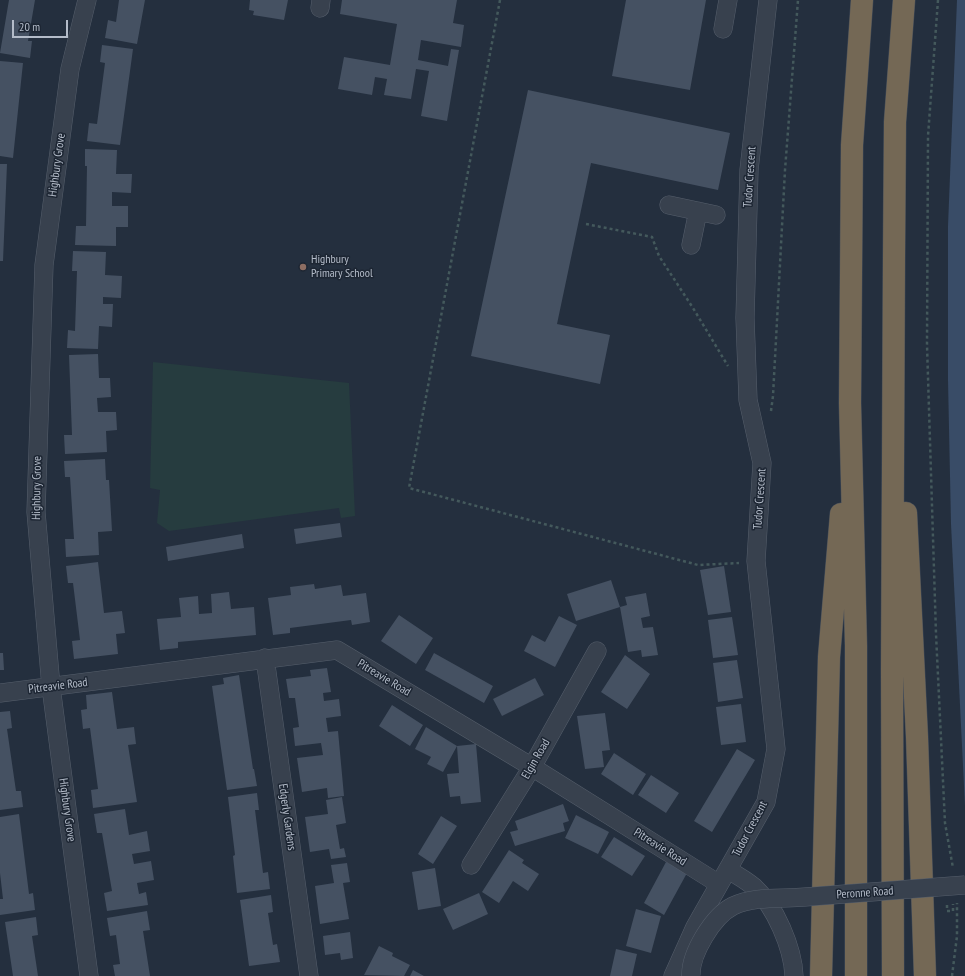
<!DOCTYPE html>
<style>
body{margin:0}
#map{position:relative;width:965px;height:976px;overflow:hidden;background:#242f3e;font-family:"PT Sans Narrow",sans-serif}
canvas{display:block}
.scale{position:absolute;left:12px;top:20px;width:56px;height:18px;box-sizing:border-box;border:2px solid #b4bcc9;border-top:0;padding-left:5px;font-size:12px;line-height:14px;white-space:nowrap;color:#b4bcc9;-webkit-text-stroke:3px #1d2633;paint-order:stroke}
</style>
<div id="map">
<canvas width="965" height="976"></canvas>
<div class="scale">20 m</div>
</div>
<script>
const c = document.querySelector('canvas').getContext('2d');
c.lineJoin = 'round';
function paint(path, color) { c.fillStyle = color; c.fill(path, 'evenodd'); }
function stroke(path, color, width, dash) { c.strokeStyle = color; c.lineWidth = width; c.lineCap = dash ? 'butt' : 'round'; c.setLineDash(dash || []); c.stroke(path); }
function write(font, color, halo, rows, align = 'center') {
  c.font = font + ' "PT Sans Narrow",sans-serif'; c.lineWidth = 3; c.setLineDash([]); c.textBaseline = 'middle'; c.strokeStyle = halo; c.fillStyle = color; for (const [text, x, y, turn = 0] of rows) {
    c.save(); c.translate(x, y); c.rotate((+turn || 0) * Math.PI / 180); c.textAlign = isNaN(turn) ? turn : align; if (halo) c.strokeText(text, 0, 0); c.fillText(text, 0, 0); c.restore();
  }
}
const green = new Path2D(`
 M153,362l196,21 6,133 -14,2 -2,-10 -170,23 -12,-8 3,-33 -10,-2z`);
const water = new Path2D(`
 M957,0h8v806l-14,-282 -3,-144v-154z`);
const building = new Path2D(`
 M9,0h26l-7,41h4l-2,17 -30,-5z
 M119,0h26l-8,44 -32,-6 3,-18 8,2z
 M250,0h38l-4,20 -31,-5 1,-4 -5,-1z
 M342,0h115l-4,23 11,2 -3,22 -40,-7 -3,20 30,6 3,-17 8,1 -12,71 -26,-5 8,-45 -13,-2 -5,30 -27,-4 3,-16 -12,-2 -3,18 -34,-6 6,-32 46,8 7,-41 -57,-10z
 M626,0h80l-16,90 -78,-14z
 M102,45l31,4 -13,96 -33,-4 2,-18 8,1 8,-61 -5,-1z
 M0,61l23,2 -10,95 -13,-2z
 M528,90l202,43 -12,57 -127,-27 -34,161 53,11 -10,49 -129,-28z
 M85,149l32,1 -1,24h16l-1,19 -19,-1v14h16v21h-12v19l-41,-1 1,-19h10l1,-60h-2z
 M0,164h7l-4,97h-3z
 M73,251l33,1 -1,23 17,1 -1,22 -18,-1v7h10l-1,23 -13,-1 -1,23 -31,-1 1,-18 7,1 2,-60h-5z
 M98,354l1,24h11l1,19 -14,1 1,14h18l1,18 -11,1 1,21 -42,2 -1,-19h8l-3,-80z
 M105,459l1,21h3l3,51 -14,1 1,23 -33,2 -1,-18h9l-4,-62h-5l-1,-16z
 M340,523l2,14 -46,7 -2,-15z
 M242,534l2,14 -76,13 -2,-14z
 M98,562l6,51 18,-2 3,22 -9,1 2,20 -44,5 -2,-18 8,-1 -7,-57h-5l-2,-17z
 M724,566l7,46 -23,3 -8,-45z
 M611,580l9,27 7,-2 -2,-8 21,-4 4,23 -9,2 2,10 10,-1 5,28 -16,2 -1,-7 -13,2 -8,-45 -44,14 -9,-27z
 M314,584l1,5 26,-4 2,11 23,-3 4,29 -18,3 -1,-5 -61,8v5l-17,2 -5,-37 23,-3 -1,-8z
 M229,592l2,17 23,-2 2,28 -78,7v6l-18,2 -3,-31 24,-2 -2,-19 19,-2 1,18 13,-1 -1,-19z
 M399,615l34,23 -17,26 -35,-23z
 M559,616l18,9 -22,42 -31,-16 8,-16 13,7z
 M732,617l6,38 -25,3 -5,-38z
 M0,653h3l1,17h-4z
 M434,653l59,33 -9,17 -59,-33z
 M625,655l25,19 -23,35 -26,-17z
 M737,660l6,38 -25,4 -5,-39z
 M327,668l4,24 -8,1 1,8 15,-2 2,17 -15,2 2,14 10,-1 6,65 -16,2 -1,-10 -25,4 -5,-34 26,-3 -2,-12 -26,3 -2,-18 6,-1 -4,-29h-6l-3,-19 25,-3 -1,-6z
 M239,675l14,94h1l3,17 -30,4 -15,-104 12,-2 -1,-6z
 M535,678l9,17 -42,21 -9,-17z
 M112,692l5,37 17,-2 2,17 -8,1 9,57 -44,6 -2,-18 7,-1 -8,-61 -7,1 -2,-19 6,-1 -1,-14z
 M741,704l5,38 -25,3 -5,-38z
 M392,705l31,20 -13,21 -31,-20z
 M10,711l2,17 -5,1 9,62h5l2,16 -23,3v-98z
 M605,713l5,37 -8,1 2,16 -19,2 -8,-53z
 M426,727l31,19 19,-2 5,58 -20,2 -1,-8 -10,1 -3,-23 12,-1 -2,-27 -14,26 -16,-8 4,-7 -16,-8z
 M737,749l18,11 -43,72 -18,-11z
 M614,753l32,21 -13,21 -32,-21z
 M651,775l28,18 -13,20 -28,-18z
 M257,793l2,17h-4l8,63 5,-1 2,17 -33,4 -4,-37 2,-1 -7,-58z
 M342,797l4,26 -10,2 4,24 4,-1 2,9 -15,2 -2,-10 -19,3 -5,-35 23,-3 -2,-14z
 M563,804l6,17 -6,2 2,8 -50,15 -5,-14 8,-2 -3,-9z
 M125,809l4,26 18,-4 3,20 -18,3 2,10 17,-3 3,19 -17,3 2,11 7,-2 2,13 -41,6 -3,-18 8,-2 -10,-58h-5l-3,-19z
 M19,814l10,80 4,-1 2,17 -35,5v-16h3l-3,-26v-56z
 M576,815l33,17 -11,22 -33,-16z
 M441,816l16,10 -24,38 -15,-10z
 M614,837l31,19 -13,20 -31,-19z
 M509,850l15,10 -2,3 17,11 -11,17 -15,-10 -14,22 -17,-11z
 M666,862l21,11 -23,42 -20,-12z
 M347,863l3,19 -7,1 6,36 -29,5 -5,-38 19,-3 -3,-18z
 M435,868l6,38 -23,4 -6,-38z
 M479,893l9,21 -35,16 -10,-21z
 M271,895l2,17 -5,1 5,32 4,-1 3,18 -31,4 -9,-66z
 M636,909l25,7 -10,37 -25,-7z
 M147,911l3,19 -7,1 7,45h-35l-2,-11 7,-1 -4,-29 -6,1 -3,-18z
 M36,917l2,18 -6,1 6,40h-25l-8,-54z
 M350,932l3,26 -12,2 -1,-7 -15,2 -2,-19z
 M379,946l14,7 -1,3 18,9 -6,11 -40,-1z
 M616,949l21,5 -5,22h-22z
 M413,970l11,6h-14z`);
const path = new Path2D(`
 M500,0l-91,488 289,77 41,-2
 M938,0l-10,136 -1,209 9,289 9,189 8,45
 M586,224l66,13 7,19 34,52 35,58
 M771,411l2,-15 12,-226 13,-170
 M947,905v6h6v-7
 M952,976l5,-40v-33`);
const minor = new Path2D(`
 M87,0l-17,69 -26,196 -8,247 15,175 38,289
 M320,8l1,-8
 M723,29l5,-29
 M669,205l47,10
 M691,245l7,-34
 M265,658l44,318
 M0,693l337,-43 195,117 187,117
 M471,865l61,-98 65,-116
 M728,870c9,5 18,10 26,17 21,19 39,61 40,89
 M673,976l22,-49 71,-125 10,-53 -20,-188 6,-98 -14,-63 -3,-82 4,-148 19,-170`);
const highway = new Path2D(`
 M906,513l11,224 8,239
 M821,976l8,-319 12,-143
 M856,976v-330l-6,-243 2,-258 10,-145
 M893,976l-1,-307 2,-412 1,-135 9,-122`);
const minorBridge = new Path2D(`
 M691,976c-1,-22 22,-60 42,-70 21,-10 49,-7 72,-9 53,-4 107,-8 160,-12`);
const markers = [
 [303,267,4,"#8d6e63"]
];
const streetNames = [
 ["Highbury Grove",57,165,-82],
 ["Tudor Crescent",750,177,-86],
 ["Highbury Grove",37,488,-89],
 ["Tudor Crescent",760,499,-86],
 ["Pitreavie Road",384,678,31],
 ["Pitreavie Road",58,686,-7],
 ["Elgin Road",536,759,-60],
 ["Highbury Grove",67,810,82],
 ["Edgerly Gardens",287,817,82],
 ["Tudor Crescent",750,829,-62],
 ["Pitreavie Road",660,847,32],
 ["Peronne Road",865,893,-4]
];
const poiNames = [
 ["Highbury",311,260],
 ["Primary School",311,274]
];
paint(green, '#263c3f');
paint(water, '#394c67');
paint(building, '#455162');
stroke(minor, '#565f6c', 19);
stroke(highway, '#434c59', 23);
stroke(path, '#44595c', 2.5, [3, 3]);
stroke(minor, '#38414e', 18);
stroke(highway, '#746855', 22);
stroke(minorBridge, '#565f6c', 19, []);
stroke(minorBridge, '#38414e', 18);
for (const [x, y, r, color] of markers) { const dot = new Path2D(); dot.arc(x, y, r, 0, 2 * Math.PI); c.fillStyle = color; c.fill(dot); stroke(dot, '#1d2633', 1.5); }
write('12px', '#b4bcc9', '#1d2633', streetNames);
write('12px', '#b4bcc9', '#1d2633', poiNames, 'left');
</script>
